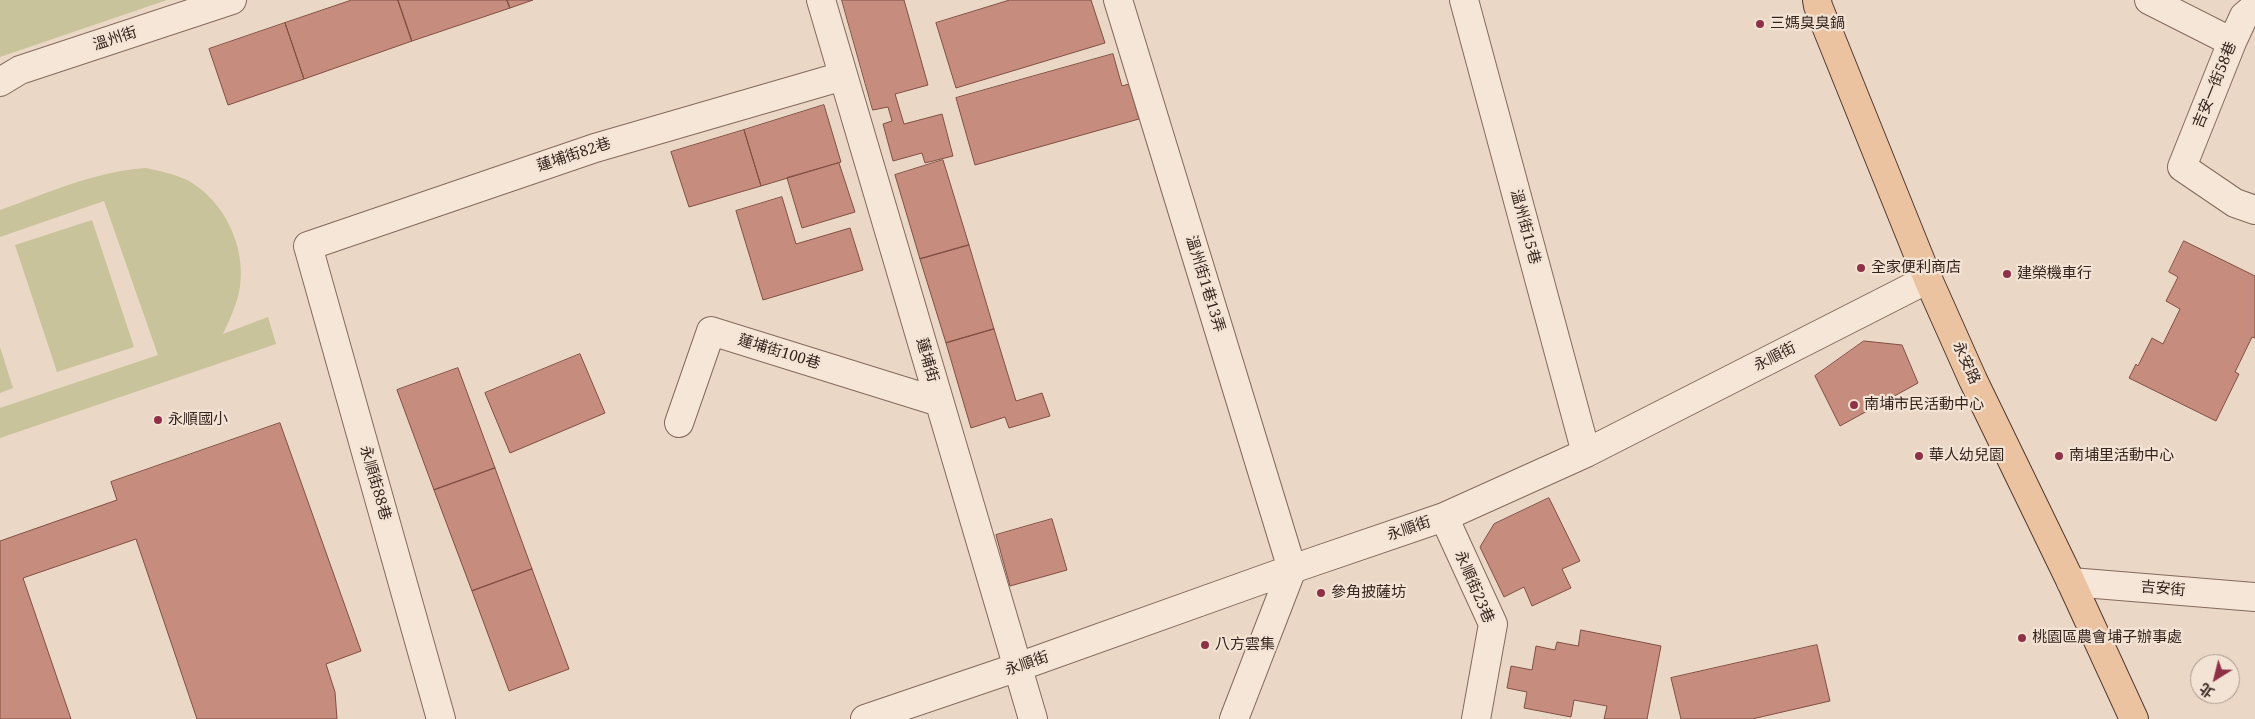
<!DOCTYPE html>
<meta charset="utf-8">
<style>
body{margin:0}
#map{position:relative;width:2255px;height:719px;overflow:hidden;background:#ebd7c5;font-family:"Noto Serif","Noto Sans TC",serif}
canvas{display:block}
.north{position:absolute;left:2190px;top:654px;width:50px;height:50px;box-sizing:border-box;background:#f3e3d4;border:1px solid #a7978c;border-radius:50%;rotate:216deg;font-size:14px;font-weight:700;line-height:20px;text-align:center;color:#35251f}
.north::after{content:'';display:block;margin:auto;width:18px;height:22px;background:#8e3146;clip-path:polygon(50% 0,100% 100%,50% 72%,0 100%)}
</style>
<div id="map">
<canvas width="2255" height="719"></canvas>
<div class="north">北</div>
</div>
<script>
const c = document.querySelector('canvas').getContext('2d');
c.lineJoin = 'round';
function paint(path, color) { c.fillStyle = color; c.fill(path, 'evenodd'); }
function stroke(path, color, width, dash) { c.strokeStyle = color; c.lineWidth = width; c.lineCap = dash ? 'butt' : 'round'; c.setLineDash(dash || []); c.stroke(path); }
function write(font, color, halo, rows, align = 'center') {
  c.font = font + ' "Noto Serif","Noto Sans TC",serif'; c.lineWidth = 4.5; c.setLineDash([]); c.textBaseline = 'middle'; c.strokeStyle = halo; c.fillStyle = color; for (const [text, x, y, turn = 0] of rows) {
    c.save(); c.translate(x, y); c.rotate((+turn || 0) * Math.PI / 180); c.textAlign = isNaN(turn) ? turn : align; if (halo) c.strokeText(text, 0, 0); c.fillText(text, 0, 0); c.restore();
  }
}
const green = new Path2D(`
 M0,0h167l-167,57z
 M146,168c14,3 28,6 41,12 37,20 59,66 53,107 -3,17 -10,32 -17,47l45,-17 8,27 -276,94v-30l158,-53 -54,-154 -104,36v-27c48,-17 96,-39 146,-42z
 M92,220l42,127 -77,25 -42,-127z
 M0,347l13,41 -13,5z`);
const building = new Path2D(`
 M352,0h46l14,41 -108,38 -19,-56z
 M398,0h109l3,8 -98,33z
 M507,0h26l-23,8z
 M842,0h62l24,85 -33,9 9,30 38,-10 11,42 -28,7 -3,-10 -29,8 -10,-37 9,-3 -4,-14 -15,3z
 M1010,0h81l14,43 -149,45 -20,-65z
 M285,23l19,56 -76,26 -19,-56z
 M1113,54l9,32 7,-2 10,35 -164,46 -19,-67z
 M824,105l17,57 -80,24 -17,-56z
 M744,130l17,56 -72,21 -18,-55z
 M943,160l26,85 -49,14 -25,-84z
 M839,163l16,49 -53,16 -15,-50z
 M782,197l14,47 54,-16 13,42 -100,30 -27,-89z
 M2184,241l71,35v62l-3,-1 -17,35 4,2 -23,47 -87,-43 7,-14 2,2 14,-28 11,6 17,-35 -14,-8 12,-24 -9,-5z
 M969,245l25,84 -48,14 -26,-84z
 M994,329l22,72 26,-8 8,23 -41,12 -4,-11 -34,11 -25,-85z
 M1864,341l38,4 16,38 -78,43 -25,-50z
 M580,354l25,59 -95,40 -25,-60z
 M458,368l37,100 -61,22 -37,-100z
 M280,423l81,228 -35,13 9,28 2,27h-140l-61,-180 -113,39 48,141h-71v-178l117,-41 -6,-18z
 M495,468l37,101 -60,22 -38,-101z
 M1549,498l31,63 -18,8 9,19 -39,18 -8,-19 -20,10 -24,-50 14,-23z
 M1052,519l15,51 -57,16 -14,-51z
 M532,569l37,100 -60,22 -37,-100z
 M1581,630l80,16 -14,73h-43l3,-13 -33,-6 -3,17 -47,-9 3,-16 -20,-4 4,-22 21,4 4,-24 19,4 2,-8 21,4z
 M1817,645l13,56 -78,18h-71l-10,-41z`);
const minor = new Path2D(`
 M821,0l212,719
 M1118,0l174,569 -58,150
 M1464,0l122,453
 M2149,0l83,42
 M2255,7l-11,9 -12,26 -50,125 53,36 20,7
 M0,82l20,-12 212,-70
 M679,423l32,-92 228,71
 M1444,517l49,107 -17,95
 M2071,582l184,15
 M441,719l-133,-473 287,-98 248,-72
 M865,719l153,-52 274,-98 152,-52 142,-64 342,-174`);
const major = new Path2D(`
 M1817,0l1,6 110,273 45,101 98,202 63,137`);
const markers = [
 [1760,24,5,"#8e3146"],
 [1861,268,5,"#8e3146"],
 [2007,274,5,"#8e3146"],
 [1854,405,5,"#8e3146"],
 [158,420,5,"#8e3146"],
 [1919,456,5,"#8e3146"],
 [2059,456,5,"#8e3146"],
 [1321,593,5,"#8e3146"],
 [2022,638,5,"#8e3146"],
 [1205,645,5,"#8e3146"]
];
const poiNames = [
 ["三媽臭臭鍋",1770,24],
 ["全家便利商店",1871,268],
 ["建榮機車行",2017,274],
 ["南埔市民活動中心",1864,405],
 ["永順國小",168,420],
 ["華人幼兒園",1929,456],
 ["南埔里活動中心",2069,456],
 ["參角披薩坊",1331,593],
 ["桃園區農會埔子辦事處",2032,638],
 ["八方雲集",1215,645]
];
const streetNames = [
 ["溫州街",115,39,-18],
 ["吉安一街58巷",2215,85,-68],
 ["蓮埔街82巷",574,155,-18],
 ["溫州街15巷",1525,227,75],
 ["溫州街1巷13弄",1205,284,73],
 ["蓮埔街100巷",779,352,17],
 ["永順街",1775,357,-27],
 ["蓮埔街",927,360,74],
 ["永安路",1966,363,66],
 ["永順街88巷",375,483,74],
 ["永順街",1409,529,-19],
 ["永順街23巷",1474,587,67],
 ["吉安街",2163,589,5],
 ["永順街",1027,664,-19]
];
paint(green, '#c8c39a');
paint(building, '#c68c7e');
stroke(building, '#814f44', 1);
stroke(minor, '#84695c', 30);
stroke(major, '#523930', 30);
stroke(minor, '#f6e6d7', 28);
stroke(major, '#ebc3a0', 28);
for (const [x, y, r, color] of markers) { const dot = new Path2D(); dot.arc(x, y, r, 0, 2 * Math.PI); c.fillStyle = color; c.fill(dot); stroke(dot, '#f3e3d4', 2); }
write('15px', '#35251f', '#f3e3d4', poiNames, 'left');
write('15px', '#35251f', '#f3e3d4', streetNames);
</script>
